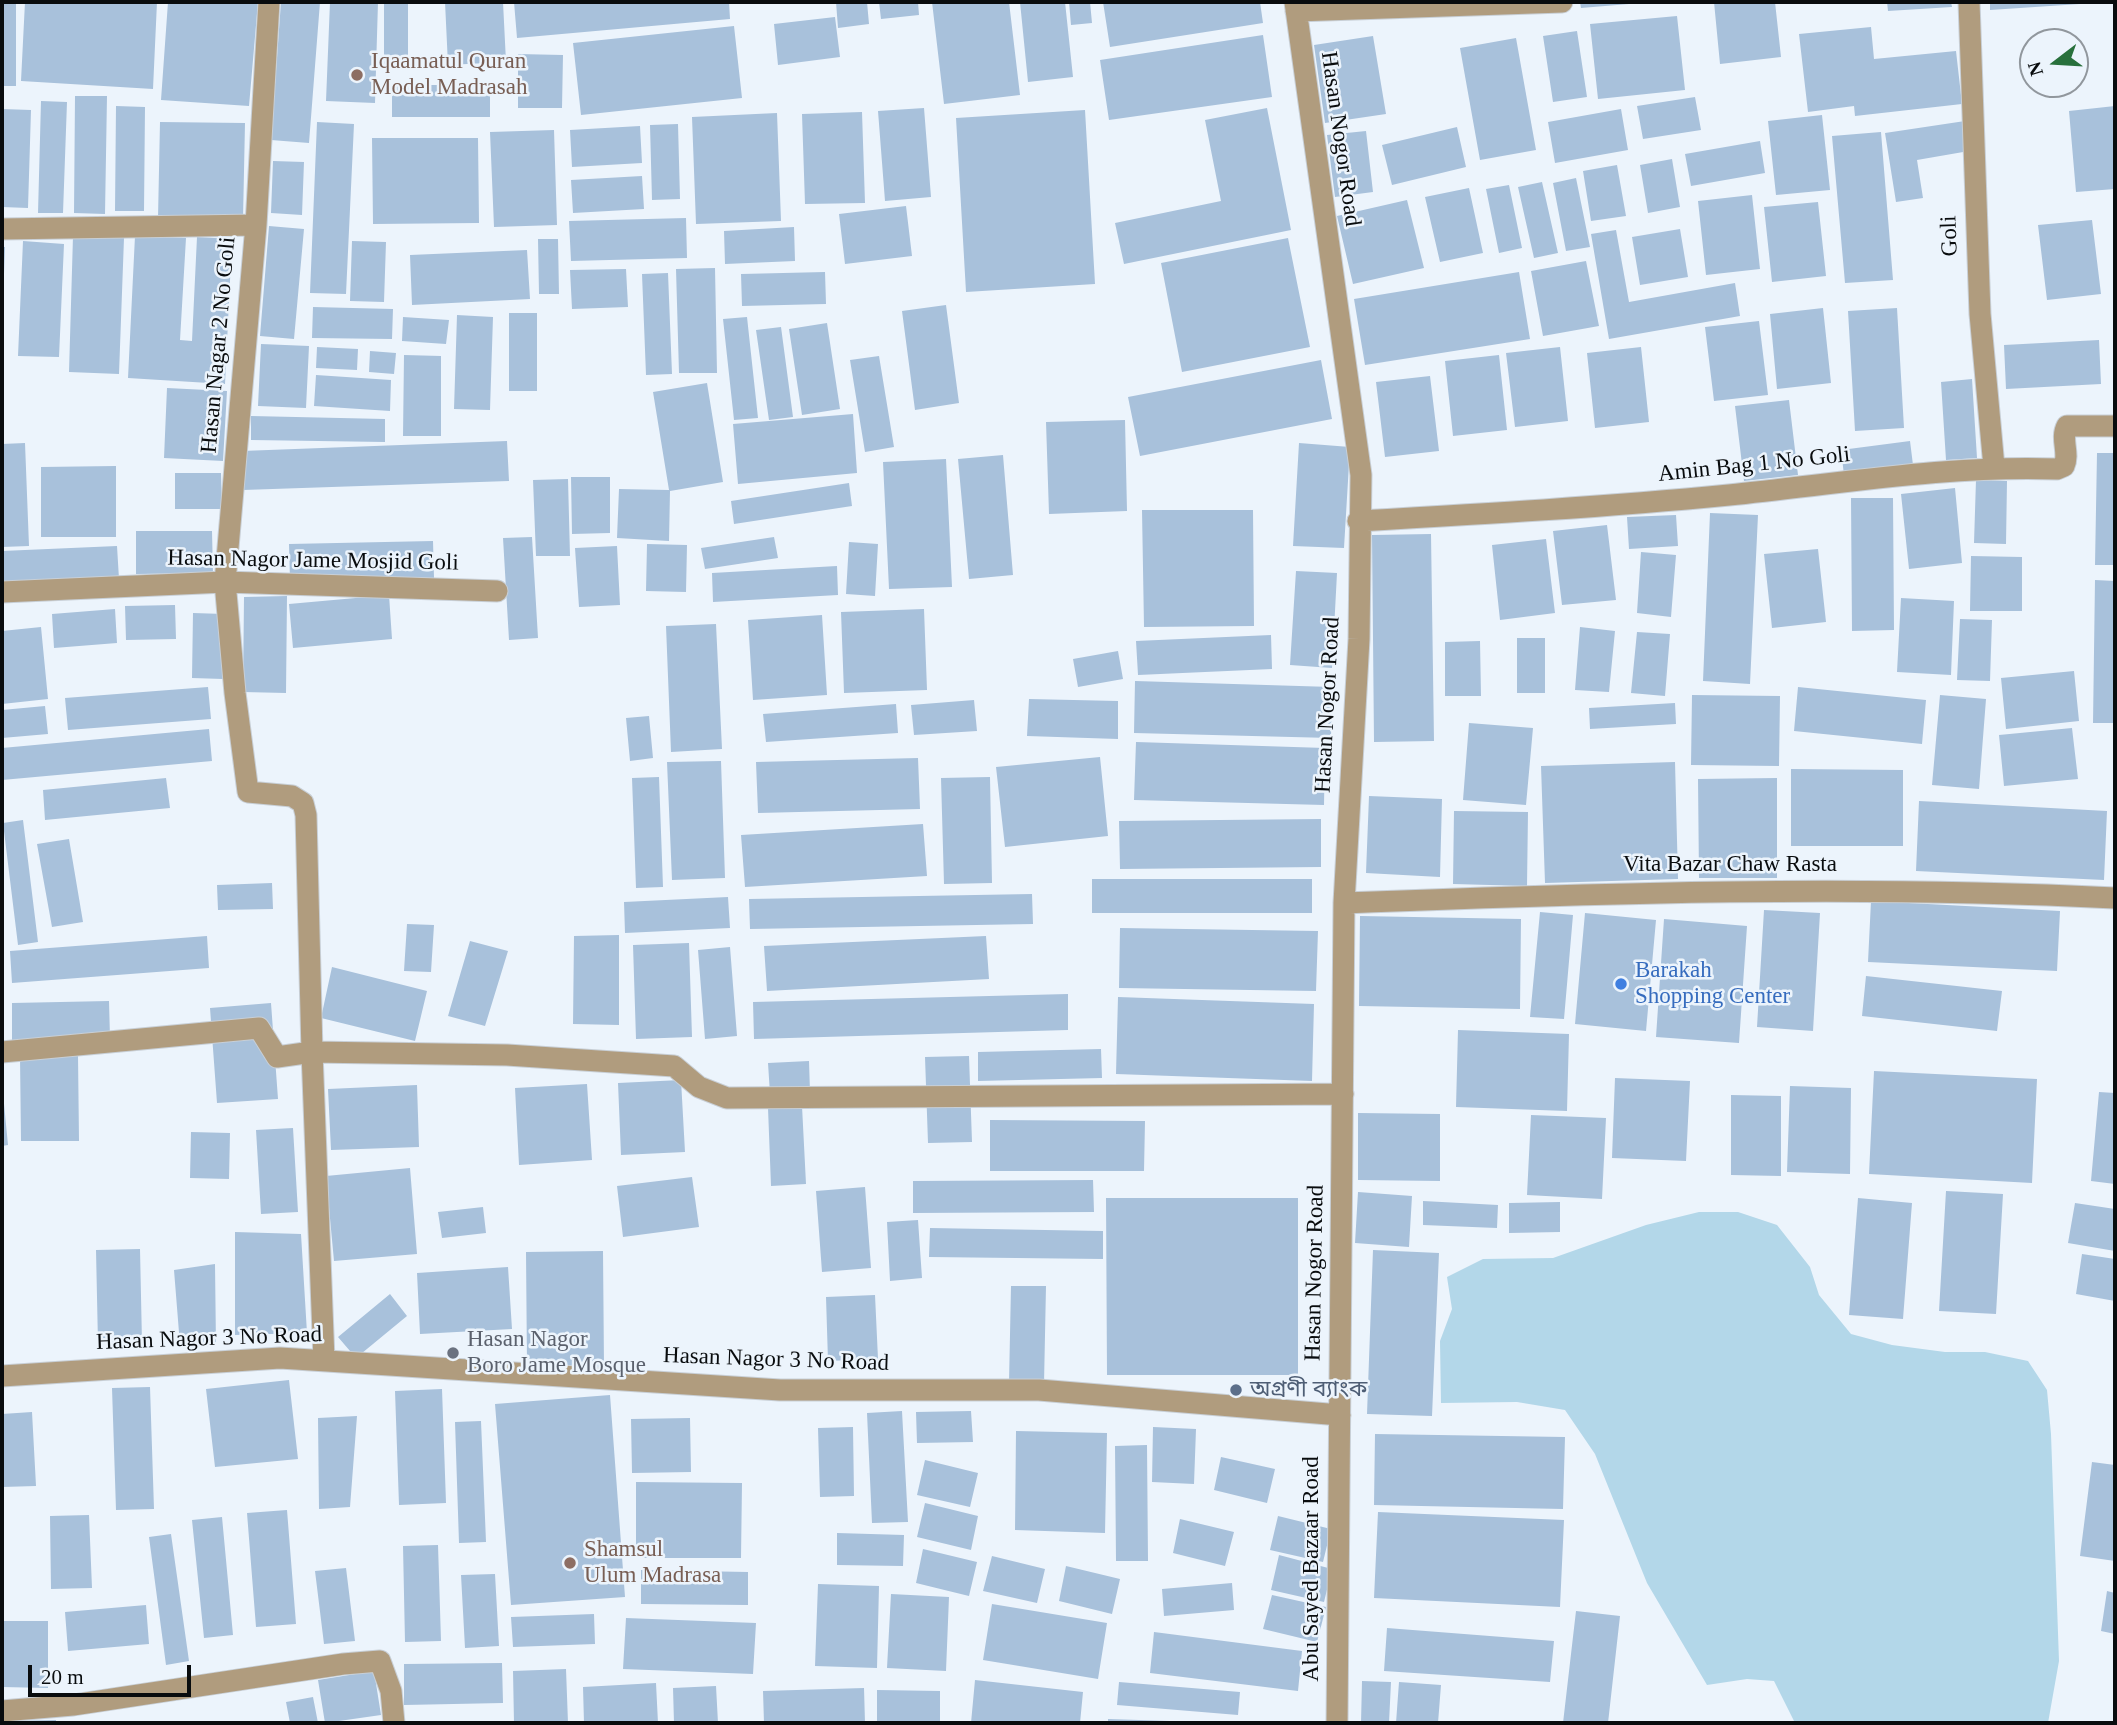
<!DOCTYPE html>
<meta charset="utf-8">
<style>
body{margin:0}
#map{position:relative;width:2117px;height:1725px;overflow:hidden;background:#ecf4fc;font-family:"Times New Roman",serif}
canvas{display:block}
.frame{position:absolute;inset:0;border:4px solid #090c0e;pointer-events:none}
.north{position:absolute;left:2019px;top:28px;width:70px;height:70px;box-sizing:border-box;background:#ecf4fc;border:2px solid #91979d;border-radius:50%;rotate:253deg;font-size:19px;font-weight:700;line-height:28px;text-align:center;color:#090c0e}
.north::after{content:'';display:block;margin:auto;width:24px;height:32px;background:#28703c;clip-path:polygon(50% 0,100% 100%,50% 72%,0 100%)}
.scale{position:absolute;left:28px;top:1665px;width:163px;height:32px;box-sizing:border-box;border:4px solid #090c0e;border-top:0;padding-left:9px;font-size:21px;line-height:24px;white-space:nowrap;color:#090c0e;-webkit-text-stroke:5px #ecf4fc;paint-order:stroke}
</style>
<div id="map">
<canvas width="2117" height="1725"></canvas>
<div class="frame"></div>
<div class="north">N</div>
<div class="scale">20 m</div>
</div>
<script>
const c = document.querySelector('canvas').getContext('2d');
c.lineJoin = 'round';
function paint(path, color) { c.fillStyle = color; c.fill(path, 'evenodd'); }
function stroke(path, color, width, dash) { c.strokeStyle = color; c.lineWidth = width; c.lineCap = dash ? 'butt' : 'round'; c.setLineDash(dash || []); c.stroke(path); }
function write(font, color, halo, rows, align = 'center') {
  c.font = font + ' "Times New Roman","Noto Sans Bengali",serif'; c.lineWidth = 5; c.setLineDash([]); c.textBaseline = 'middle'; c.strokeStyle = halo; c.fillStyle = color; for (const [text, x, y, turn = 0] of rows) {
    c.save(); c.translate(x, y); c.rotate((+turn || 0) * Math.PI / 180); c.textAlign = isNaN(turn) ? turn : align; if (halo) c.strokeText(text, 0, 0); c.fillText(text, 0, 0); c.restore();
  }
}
const water = new Path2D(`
 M1699,1212h39l39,13 33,42 9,28 32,39 41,11 53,7h40l43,9 19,29 4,44 8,227 -11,62h-253l-21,-42 -27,-2 -40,6 -60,-102 -52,-129 -30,-44 -48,-8 -76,1 -1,-62 12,-32 -5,-32 36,-18 70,-1 93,-33z`);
const building = new Path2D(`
 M2,2h14v84h-14z
 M25,2h132l-4,87 -132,-8z
 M168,2h90l-9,104 -88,-6z
 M281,2h39l-11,141 -38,-3z
 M330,2h48l-3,101 -49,-2z
 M384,2h24v63l-24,1z
 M445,2h58l3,60 -58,3z
 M514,2h215l1,17 -213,19z
 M836,2h31l2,22 -31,4z
 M879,2h39l1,13 -38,4z
 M932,2h77l11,93 -76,9z
 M1020,2h45l8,75 -45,5z
 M1069,2h21l2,21 -21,2z
 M1103,2h157l3,21 -153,24z
 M1580,2h49v2l-48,4z
 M1714,2h61l6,55 -61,7z
 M1887,2h64l1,5 -64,4z
 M1990,2h90v2l-90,6z
 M1677,16l8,74 -87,9 -8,-75z
 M835,17l5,40 -62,8 -4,-41z
 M734,26l8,72 -161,17 -8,-72z
 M1871,27l3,32 82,-8 6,53 -107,12 -1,-10 -46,6 -9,-78z
 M1577,31l10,66 -34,5 -10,-66z
 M1263,35l9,62 -163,23 -9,-60z
 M1373,36l13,78 -61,9 -11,-78z
 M1516,38l20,112 -56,10 -20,-112z
 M518,54l45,1 -1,53h-44z
 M392,85h98v32h-98z
 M75,96h32l-2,118 -31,-1z
 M1695,97l6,33 -58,9 -6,-33z
 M41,101l26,1 -4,111h-25z
 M116,106l29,1 -1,104h-29z
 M2115,106v83l-39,3 -7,-81z
 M924,108l7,89 -46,4 -7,-90z
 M1267,108l24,122 -167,34 -9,-41 106,-22 -16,-81z
 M2,109l29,1 -3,98 -26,-1z
 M1621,109l7,41 -73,13 -7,-41z
 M1085,110l10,174 -129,8 -10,-174z
 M862,112l3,91 -60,1 -3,-90z
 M777,113l4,108 -85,3 -4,-107z
 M1822,115l8,75 -54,5 -8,-74z
 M1965,121l4,30 -52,9 6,38 -27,4 -11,-69z
 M160,122l85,1 -2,96 -85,-1z
 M317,122l37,2 -8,170 -36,-1z
 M678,124l2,75 -28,1 -2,-75z
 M640,126l2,37 -70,4 -2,-37z
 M1457,127l9,40 -74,18 -10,-40z
 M554,130l3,95 -63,2 -4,-95z
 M1366,131l7,61 -38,5 -8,-62z
 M1881,132l12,148 -48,3 -13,-147z
 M372,138h106l1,85 -106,1z
 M1760,141l5,32 -74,13 -6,-32z
 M1672,159l8,48 -32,6 -8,-48z
 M273,161l31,1 -2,53 -31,-2z
 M1617,165l9,51 -35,5 -8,-50z
 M642,176l2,33 -71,4 -2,-33z
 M1576,178l14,69 -24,4 -13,-68z
 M1542,182l16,71 -24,5 -16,-71z
 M1509,185l13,63 -23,5 -13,-64z
 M1469,188l14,65 -43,9 -15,-65z
 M1752,195l8,74 -54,6 -8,-74z
 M1407,200l17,68 -71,16 -16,-68z
 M1818,202l8,74 -54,6 -8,-75z
 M906,206l6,50 -67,8 -6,-50z
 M686,218l1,40 -116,3 -2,-40z
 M2092,220l9,74 -54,6 -9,-75z
 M269,226l35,3 -10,110 -34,-3z
 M794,227l1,34 -70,3 -1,-33z
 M1680,229l8,48 -48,8 -8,-48z
 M1616,230l13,72 106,-19 5,33 -131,23 -18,-105z
 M73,236l51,2 -5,136 -50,-2z
 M135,236l51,2 -6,102 12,1 5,-104 35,2 -7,145 -97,-6z
 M1288,238l22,109 -128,25 -21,-109z
 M538,239h20l1,55h-20z
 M23,241l41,3 -5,113 -41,-1z
 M352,241l34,1 -2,60 -34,-1z
 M2,247h3l-1,27h-2z
 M527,250l3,49 -118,6 -2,-50z
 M1586,261l13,65 -56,10 -12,-65z
 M715,268l2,105h-38l-3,-104z
 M626,269l2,38 -56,2 -2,-39z
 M825,272l1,32 -84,2 -1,-32z
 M1519,272l11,67 -165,26 -11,-66z
 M668,273l4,101 -26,1 -4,-101z
 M946,305l13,98 -44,7 -13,-99z
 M313,307l80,2 -1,30 -80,-1z
 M1823,308l8,75 -54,6 -7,-75z
 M1897,308l7,120 -49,3 -7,-120z
 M509,313h28v78h-28z
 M457,315l36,2 -3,93 -36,-1z
 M403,317l46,3 -3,24 -44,-3z
 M747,317l11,101 -24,2 -11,-101z
 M1759,321l9,74 -54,6 -9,-74z
 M827,323l13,86 -38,6 -13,-86z
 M781,327l12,90 -24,3 -13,-90z
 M2099,340l2,44 -95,5 -2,-44z
 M261,344l48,2 -3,62 -48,-2z
 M317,347l41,2 -1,21 -41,-2z
 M1560,347l8,74 -53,6 -9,-74z
 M1641,347l8,75 -54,6 -8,-75z
 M370,351l26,2 -2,21 -25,-2z
 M404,355l37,1v80h-38z
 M1499,355l8,75 -54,6 -8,-75z
 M879,356l15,91 -29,5 -15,-92z
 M1321,360l11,59 -192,37 -12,-59z
 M316,375l75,5 -1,31 -76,-5z
 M1430,376l9,75 -54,6 -9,-75z
 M1972,379l5,79 -31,2 -5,-78z
 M707,383l16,99 -53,9 -1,50 -52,-3 2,-49 50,1 -16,-98z
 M167,388l60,3 -4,70 -59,-3z
 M1789,400l9,75 -54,6 -9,-75z
 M853,414l4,59 -119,11 -5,-60z
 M251,416l134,3v23l-134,-2z
 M1125,420l2,91 -78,3 -3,-92z
 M507,441l2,40 -266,9 -1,-39z
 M1910,441l3,24 -69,10 -3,-25z
 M25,443l4,103 -27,1v-103z
 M1299,443l51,4 -6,101 -51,-2z
 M2097,453h18v112h-20z
 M1003,455l10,120 -44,4 -11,-120z
 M946,459l6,128 -63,2 -6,-127z
 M116,466v71h-75v-70z
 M175,473h46l1,36h-47z
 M571,477h39v56l-38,1z
 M568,479l2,77h-34l-3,-76z
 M1976,480l31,1 -1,63 -32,-1z
 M849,483l3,23 -118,18 -3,-23z
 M1955,488l7,75 -53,6 -8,-75z
 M1851,498h42l1,132 -42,1z
 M1142,510h111l1,116 -110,1z
 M1710,513l48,2 -8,169 -47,-3z
 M1676,515l2,31 -49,3 -2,-32z
 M1607,525l9,75 -54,5 -9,-74z
 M136,531h76l1,42 -77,1z
 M1431,534l3,207 -60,1 -2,-207z
 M532,537l6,101 -29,2 -6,-102z
 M774,537l4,21 -73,11 -4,-21z
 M1546,539l9,74 -55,7 -8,-75z
 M433,541l1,37 -144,3 -1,-37z
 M849,542l29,2 -3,52 -29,-2z
 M647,544l40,1 -1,47 -40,-1z
 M117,546l2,33 -117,5v-33z
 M617,546l3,59 -41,2 -4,-59z
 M1818,549l8,73 -54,6 -8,-74z
 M1641,552l35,3 -5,62 -34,-4z
 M1971,556l51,1v54h-52z
 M837,566l1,29 -125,7 -1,-29z
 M1296,571l41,2 -5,95 -42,-3z
 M2095,580l20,1v142h-22z
 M389,595l3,44 -99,9 -4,-44z
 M287,596l-1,97 -43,-1 1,-95z
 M1901,598l53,3 -3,74 -54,-3z
 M175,605l1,34 -50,1 -1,-34z
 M115,609l2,34 -63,5 -2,-34z
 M924,609l3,81 -83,3 -3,-81z
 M193,613l31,1 -1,65 -31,-1z
 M822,615l5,80 -74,5 -5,-80z
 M1960,619l32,1 -2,61 -33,-1z
 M716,624l6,125 -51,3 -5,-126z
 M41,627l7,72 -46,5v-73z
 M1580,627l35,4 -6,61 -34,-2z
 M1637,632l33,2 -5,62 -34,-3z
 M1271,635l1,34 -134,6 -2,-34z
 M1517,638h28v55h-28z
 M1480,641l1,55h-36v-54z
 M1118,651l5,28 -45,8 -5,-28z
 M2074,671l5,50 -73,8 -5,-51z
 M1135,681l197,6 -1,51 -197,-5z
 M208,687l3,32 -143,11 -3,-32z
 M1798,687l128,13 -4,44 -128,-13z
 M1692,695l88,1 -1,70 -88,-1z
 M1940,695l46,4 -7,90 -47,-4z
 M1029,699l89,2v38l-91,-3z
 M974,700l3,31 -63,4 -3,-30z
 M1675,703l1,21 -86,5 -1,-21z
 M896,704l2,29 -132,9 -3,-28z
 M45,706l3,28 -46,4v-28z
 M649,716l4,42 -23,3 -4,-43z
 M1469,723l64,5 -7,77 -63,-5z
 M2072,728l6,51 -74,7 -5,-51z
 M209,729l3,32 -210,19v-32z
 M1136,742l189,6 -1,57 -190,-5z
 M1100,757l8,79 -103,11 -9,-80z
 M918,758l2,51 -162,4 -2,-51z
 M721,761l4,117 -53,2 -5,-118z
 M1675,762l3,117 -133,4 -4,-117z
 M1791,769l112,1v76h-112z
 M659,777l4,110 -27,1 -4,-110z
 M990,777l2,106 -48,1 -3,-106z
 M166,778l4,30 -125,12 -2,-30z
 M1777,778v100h-78l-1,-99z
 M1369,796l73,3 -2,78 -74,-4z
 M1919,801l188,10 -3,69 -188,-9z
 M1454,811l74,1 -1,74 -74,-2z
 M1321,819v48l-201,2 -1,-48z
 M23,820l15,122 -20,3 -15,-122z
 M923,824l4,52 -182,11 -4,-52z
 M69,839l14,83 -31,5 -15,-83z
 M1092,879h220v34h-220z
 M272,883l1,26 -55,1 -1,-25z
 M1032,894l1,30 -283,5 -1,-30z
 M728,897l2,31 -105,5 -1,-31z
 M1871,901l189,10 -3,60 -189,-9z
 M1764,910l56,3 -7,118 -56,-4z
 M1540,912l33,3 -9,104 -34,-2z
 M1585,913l71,7 -10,111 -71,-7z
 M1360,916l161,3 -1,90 -161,-3z
 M1664,919l83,7 -8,117 -83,-6z
 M407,924l27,1 -3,47 -27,-1z
 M1120,928l198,3 -2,60 -197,-3z
 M619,935v90l-46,-1 1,-88z
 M207,936l2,32 -197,15 -2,-32z
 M986,936l3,43 -222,12 -3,-45z
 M470,941l38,10 -23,75 -37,-10z
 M689,943l3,94 -56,2 -3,-94z
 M730,947l7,89 -32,3 -7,-89z
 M332,967l95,24 -12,50 -94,-23z
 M1866,976l136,15 -5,40 -135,-15z
 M1068,994v36l-314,9 -1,-37z
 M1118,997l196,7 -2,77 -196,-7z
 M109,1001l1,37 -98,2v-37z
 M271,1003l7,96 -61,4 -7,-95z
 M1458,1030l111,4 -2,77 -111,-4z
 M1101,1049l1,29 -124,3v-29z
 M78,1055l1,86h-58l-1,-85z
 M969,1056l3,86 -44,1 -3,-86z
 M809,1061l1,31 -40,2 -2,-31z
 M1874,1071l163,8 -5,104 -163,-9z
 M1615,1078l75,3 -4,80 -74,-3z
 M681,1080l4,72 -64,3 -3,-72z
 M2,1083l6,62 -6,1z
 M587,1084l5,76 -73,5 -4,-77z
 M417,1085l2,62 -88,3 -3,-61z
 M1790,1086l61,2 -1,86 -63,-2z
 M2099,1092l16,1v91l-24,-3z
 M1731,1095l50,1v80l-50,-1z
 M802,1106l4,78 -35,2 -3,-78z
 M1358,1113l82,1v67l-82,-1z
 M1531,1115l75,3 -4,81 -75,-4z
 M990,1120l155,1 -1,50h-154z
 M293,1128l5,84 -37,2 -5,-84z
 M191,1132l39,1 -1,46 -39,-1z
 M410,1168l7,86 -83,7 -8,-85z
 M692,1177l7,50 -76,10 -6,-51z
 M1093,1180l1,32 -181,1v-32z
 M865,1187l6,81 -49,4 -6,-81z
 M1946,1191l57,3 -7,120 -57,-3z
 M1358,1192l54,4 -3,51 -54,-4z
 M1106,1198h192v177h-191z
 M1858,1198l54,5 -9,116 -54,-4z
 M1423,1201l75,4 -1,23 -74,-3z
 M1560,1202v30l-51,1v-30z
 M2075,1203l40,6v42l-47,-8z
 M483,1207l3,26 -44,5 -4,-26z
 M918,1220l4,58 -32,3 -3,-59z
 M930,1228l173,3v28l-174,-2z
 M235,1232l66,2 6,99 -72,2z
 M140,1249l2,94 -44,1 -2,-94z
 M1373,1250l66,3 -7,163 -65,-2z
 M603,1251l1,116h-77l-1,-115z
 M2082,1254l33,5v42l-39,-7z
 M215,1264l1,83 -36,-2 -6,-75z
 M508,1267l4,62 -92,5 -3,-61z
 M1011,1286h35l-2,98 -35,-1z
 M390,1294l17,22 -51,42 -18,-21z
 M875,1295l3,64 -50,2 -2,-64z
 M289,1380l9,79 -83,8 -9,-78z
 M150,1387l4,122 -38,1 -4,-122z
 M442,1389l4,114 -47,2 -4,-114z
 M610,1395l15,202 -114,8 -16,-201z
 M902,1411l6,111 -36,1 -5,-110z
 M971,1411l2,31 -56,1 -1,-31z
 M32,1412l4,74 -34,1v-73z
 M357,1416l-7,91 -31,2 -1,-91z
 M690,1418l1,54 -59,1 -1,-54z
 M481,1421l5,121 -27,1 -4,-121z
 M853,1427l1,69 -34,1 -2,-69z
 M1153,1427l43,2 -2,55 -42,-2z
 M1016,1431l91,2 -2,100 -90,-3z
 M1375,1434l190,3 -2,72 -189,-4z
 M1147,1445l1,116h-32l-1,-115z
 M1221,1457l54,12 -8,34 -53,-13z
 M925,1460l53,13 -8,34 -53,-12z
 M2092,1462l23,3v96l-35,-5z
 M636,1482l106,1 -1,75h-105z
 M925,1503l53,13 -7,34 -54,-13z
 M287,1510l9,114 -40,3 -9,-114z
 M1378,1512l186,8 -4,87 -186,-9z
 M89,1515l3,73 -41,1 -1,-73z
 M1278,1516l53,13 -8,33 -53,-12z
 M222,1517l11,118 -29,3 -12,-118z
 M1180,1519l54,13 -9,34 -52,-13z
 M837,1533l67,2 -1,31 -66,-1z
 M171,1534l18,127 -23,4 -17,-128z
 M438,1545l3,96 -36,1 -2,-96z
 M923,1549l54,13 -8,34 -53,-13z
 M1279,1555l53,14 -8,33 -53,-12z
 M992,1556l53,13 -8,34 -54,-12z
 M1066,1566l54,13 -8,35 -53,-13z
 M346,1568l9,73 -31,3 -9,-73z
 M641,1570l107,2v33l-107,-1z
 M495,1574l4,72 -34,2 -4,-73z
 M1232,1583l2,27 -70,6 -2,-27z
 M818,1584l61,2 -2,82 -62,-2z
 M2107,1591l8,2v41l-14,-3z
 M891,1594l58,3 -3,74 -59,-3z
 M1272,1595l54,12 -9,35 -54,-13z
 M992,1604l115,19 -9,56 -115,-19z
 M146,1605l3,39 -81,7 -3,-39z
 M1576,1611l44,5 -12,107h-45z
 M594,1614l1,30 -82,3 -2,-30z
 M626,1618l130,5 -3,51 -130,-5z
 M3,1621h45v67l-46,-1z
 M1387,1628l167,13 -4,41 -166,-11z
 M1154,1632l148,19 -4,40 -148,-18z
 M502,1663l1,40 -99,2v-41z
 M566,1669l2,54h-54l-1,-52z
 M374,1671l7,44 -56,8 -7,-43z
 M975,1680l108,12 -3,31h-109z
 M1362,1681l29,1 -2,41h-28z
 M1119,1682l121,10 -2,23 -121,-10z
 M1399,1682l42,3 -3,38h-42z
 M656,1683l2,40h-74l-1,-36z
 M716,1686l2,37h-44l-1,-35z
 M864,1688l1,35h-101l-1,-32z
 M877,1690l63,1v32h-63z
 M313,1697l5,26h-28l-4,-21z
 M1108,1719l62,2v2h-62z
 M56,1720v3h-43v-2z`);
const minor = new Path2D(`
 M1295,2l66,473 -2,164 -15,264 -7,820
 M1969,2l11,312 14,153
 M1296,11l266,-9
 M2,229l254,-4
 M1358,521c124,-7 248,-14 371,-26 109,-11 219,-30 328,-26l7,-3c6,-13 -4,-27 3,-40h48
 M2,592l223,-10 272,9
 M1344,903c257,-10 514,-18 771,-5
 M2,1052l257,-24 18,29 35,-5 -6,-237 -3,-12 -11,-7 -44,-4 -13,-99 -10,-111 31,-357 13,-223
 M324,1360l-12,-308 195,3 167,11 25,21 28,11 616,-4
 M2,1376l278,-18 500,32h259l301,25
 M2,1711l71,-6 270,-41 37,-3 11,30 3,32`);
const markers = [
 [357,75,7,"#8d6e63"],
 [1621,984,7,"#3f7fe0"],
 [453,1353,7,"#6b7280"],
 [1236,1390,7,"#5c6f8a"],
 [570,1563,7,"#8d6e63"]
];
const educationNames = [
 ["Iqaamatul Quran",371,62],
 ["Model Madrasah",371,88],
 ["Shamsul",584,1550],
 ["Ulum Madrasa",584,1576]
];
const streetNames = [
 ["Hasan Nogor Road",1340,139,82],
 ["Goli",1950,236,-92],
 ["Hasan Nagar 2 No Goli",219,345,-85],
 ["Amin Bag 1 No Goli",1754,465,-6],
 ["Hasan Nagor Jame Mosjid Goli",313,561,1],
 ["Hasan Nogor Road",1328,705,-87],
 ["Vita Bazar Chaw Rasta",1730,865],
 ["Hasan Nogor Road",1315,1273,-89],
 ["Hasan Nagor 3 No Road",209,1339,-2],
 ["Hasan Nagor 3 No Road",776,1360,2],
 ["Abu Sayed Bazaar Road",1312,1569,-90]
];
const shopNames = [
 ["Barakah",1635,971],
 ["Shopping Center",1635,997]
];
const worshipNames = [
 ["Hasan Nagor",467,1340],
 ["Boro Jame Mosque",467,1366]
];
const serviceNames = [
 ["অগ্রণী ব্যাংক",1250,1390]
];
paint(water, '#b3d7e9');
paint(building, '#a8c1db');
stroke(minor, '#c8cfd6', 23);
stroke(minor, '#b09c7e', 21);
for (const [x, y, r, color] of markers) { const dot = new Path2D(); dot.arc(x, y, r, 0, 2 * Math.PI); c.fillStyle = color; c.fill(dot); stroke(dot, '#ecf4fc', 2.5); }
write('23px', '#785e54', '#ecf4fc', educationNames, 'left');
write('23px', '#090c0e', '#ecf4fc', streetNames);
write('23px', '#366cbe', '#ecf4fc', shopNames, 'left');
write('23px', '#5b616d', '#ecf4fc', worshipNames, 'left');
write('23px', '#4e5e75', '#ecf4fc', serviceNames, 'left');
</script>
